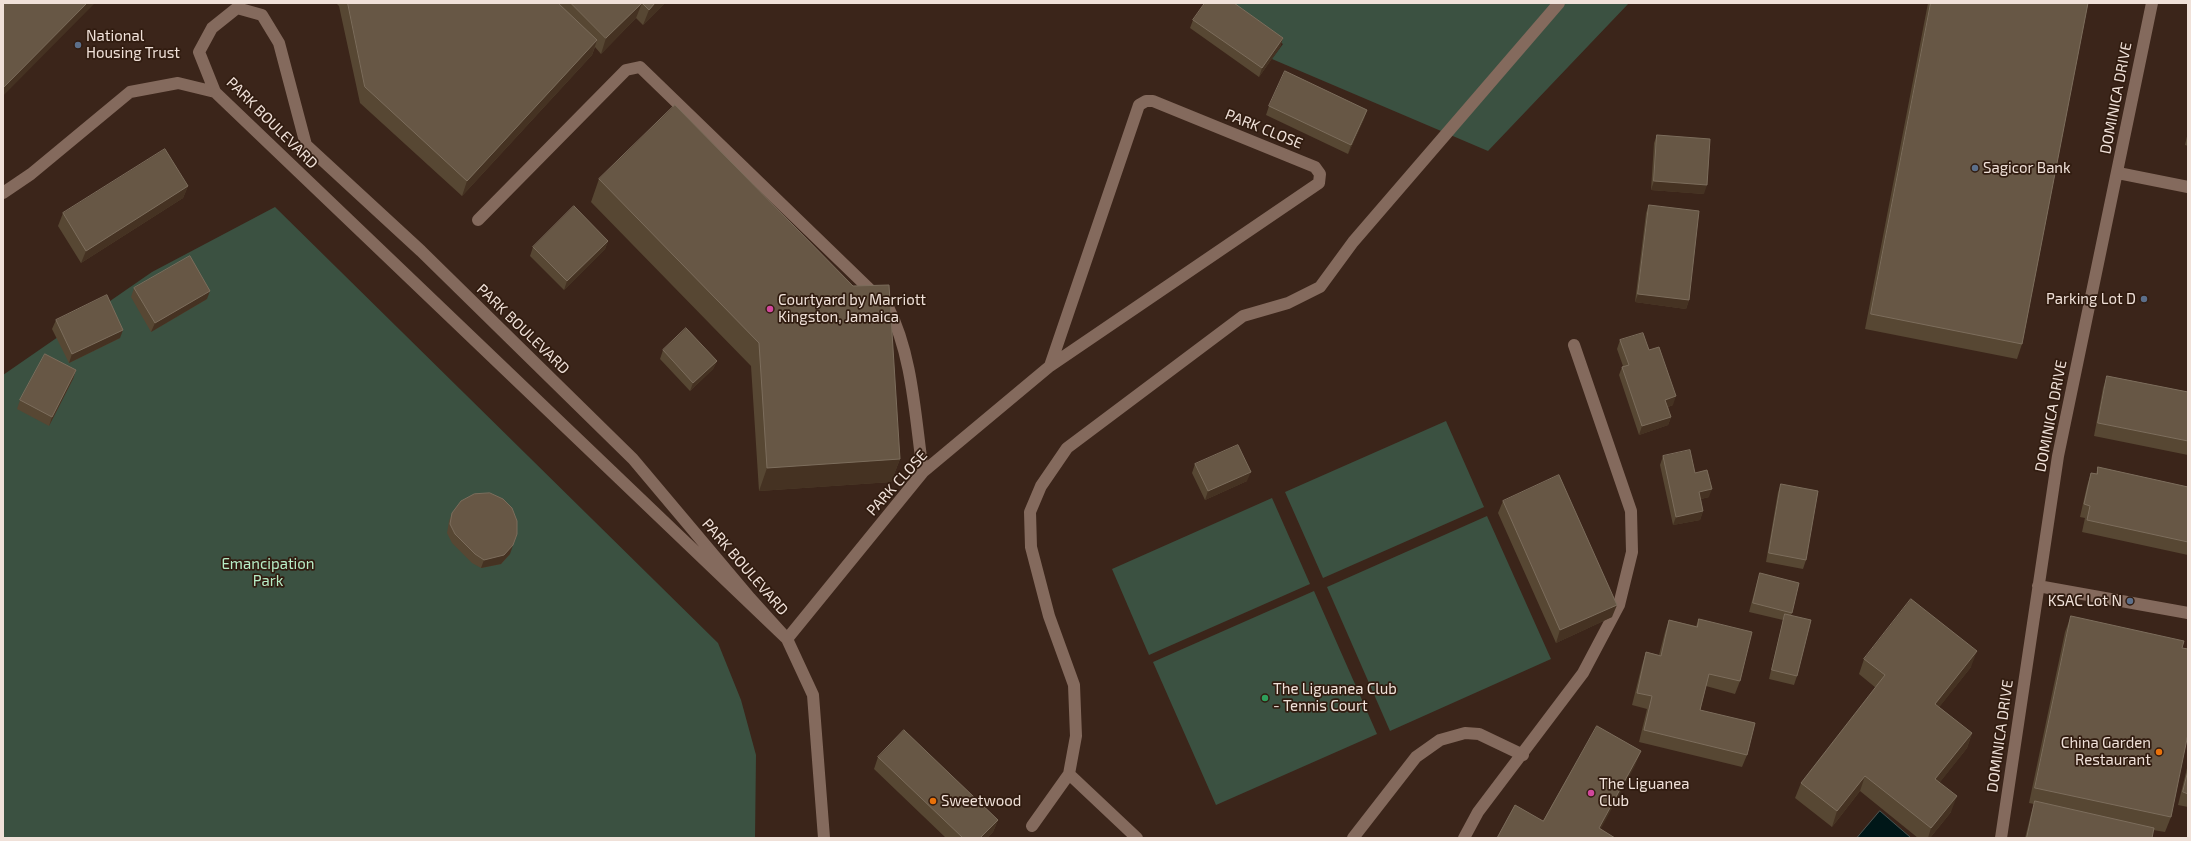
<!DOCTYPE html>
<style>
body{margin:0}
#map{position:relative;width:2191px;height:841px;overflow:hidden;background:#3b251a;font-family:"Exo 2",sans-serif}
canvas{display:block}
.frame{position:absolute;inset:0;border:4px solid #f0e1d9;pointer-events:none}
</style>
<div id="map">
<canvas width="2191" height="841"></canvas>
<div class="frame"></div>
</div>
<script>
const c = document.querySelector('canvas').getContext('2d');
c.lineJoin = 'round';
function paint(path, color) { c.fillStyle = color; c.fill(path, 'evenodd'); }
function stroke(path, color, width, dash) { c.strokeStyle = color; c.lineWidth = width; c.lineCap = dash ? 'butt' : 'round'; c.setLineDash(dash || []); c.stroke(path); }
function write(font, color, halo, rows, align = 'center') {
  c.font = font + ' "Exo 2",sans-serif'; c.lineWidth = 3.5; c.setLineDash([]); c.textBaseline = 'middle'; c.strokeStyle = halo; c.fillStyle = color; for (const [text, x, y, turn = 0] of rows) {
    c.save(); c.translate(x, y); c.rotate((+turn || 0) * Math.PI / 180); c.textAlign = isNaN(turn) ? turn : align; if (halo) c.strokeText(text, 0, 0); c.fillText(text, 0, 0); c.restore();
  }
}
const green = new Path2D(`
 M1226,3h403l-141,148 -216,-92 11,-15z
 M275,207l443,436 23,57 15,55 -1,83h-752v-463l149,-103z
 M1446,421l38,86 -161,71 -38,-86z
 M1272,498l38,86 -161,71 -37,-86z
 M1487,516l64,143 -161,72 -63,-144z
 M1314,591l63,143 -161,71 -63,-143z`);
const water = new Path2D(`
 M1880,811l30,26 -1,1h-52z`);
const minor = new Path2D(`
 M2118,173l70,14
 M3,193l28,-19 99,-82 48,-9 37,9
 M478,220l148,-150 14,-3 248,240c25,49 27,111 35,165
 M2038,586l150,27
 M787,639l-572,-547 -16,-40 13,-24 25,-20 25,7 17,28 27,102 115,106 212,208 117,139 37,41 26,56 11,143
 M787,639l136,-167 127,-106 269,-183 1,-9 -5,-7 -162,-66h-7l-7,4 -89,261
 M1069,774l68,64
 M1032,826l37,-52 7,-38 -2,-51 -25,-69 -18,-69 -1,-35 11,-26 26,-38 176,-132 45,-13 32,-16 33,-45 206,-239
 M1353,838l63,-81 24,-17 25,-7 14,1 44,21
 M1464,838l14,-26 105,-139 36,-68 13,-53 -1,-41 -57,-166
 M2001,838l57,-382 94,-453`);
const wall = new Path2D(`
 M336,3h329l-22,22 -7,-7 -35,36 -6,-7 -3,8 -130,141 -102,-93 -21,-97z
 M1928,3h160l-66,341 -5,15 -152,-30z
 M1193,20l90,18 -3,9 -21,30 -69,-49z
 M1269,106l98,4 -3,9 -16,35 -82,-39z
 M2188,132v14l-3,-1z
 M1657,135l47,59 -53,-4 3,-47z
 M599,179l301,280 -9,23 -132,9 -8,-125 -160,-164z
 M188,186l-5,12 -102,65 -23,-37 5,-13z
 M1649,205l40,95 -3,9 -51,-7 11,-89z
 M608,241l-3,8 -41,41 -34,-34 3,-9z
 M134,288l73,11 -56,33 -20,-35z
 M56,320l64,18 -51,25 -17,-34z
 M1620,340l29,10 24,55 -5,2 3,10 -3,8 -29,10 -20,-60 3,-8 1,-1 -6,-17z
 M663,350l54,11 -4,8 -23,22 -30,-32z
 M76,370l-3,9 -24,47 -32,-17 3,-9z
 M2107,376l81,16v63l-94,-19 9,-48z
 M1663,456l32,17 14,24 -8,2 2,12 -3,9 -27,5 -13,-60z
 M1195,464l52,17 -42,19 -13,-27z
 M2098,467l90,20v68l-106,-23 3,-14 -5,-1 7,-31 4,-13 5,1z
 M1781,484l25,76 -3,9 -37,-7 12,-70z
 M1503,501l109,116 -56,26 -58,-130z
 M452,513l58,41 -9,10 -20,4 -9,-5 -20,-20 -5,-10 2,-12z
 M1760,573l32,40 -1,2 6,61 -3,9 -25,-6 14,-59 -34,-8 8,-30z
 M2071,616l111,32 -11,169 -6,15 -12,-2 -1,8h-127l6,-24 3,-10 -5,-1 36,-171z
 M1699,619l41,62 -5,13 -29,-8 -6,24 47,45 -5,12 -103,-25 8,-33 -15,-4 10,-40 4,-13 13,3 6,-23 4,-12 27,6z
 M1864,659l107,8 -32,40 33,26 -5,15 -28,35 12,29 -21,26h-12l-58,-47 -28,36 -37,-29 6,-15 75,-95 -17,-14z
 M878,757l120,63 -5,12 -6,6h-41l-72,-69z
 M2188,764v43l-10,-2z`);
const shadedWall = new Path2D(`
 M87,3h8l-92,93v-8z
 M642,3l-6,15 -35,36 5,-16z
 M655,3h10l-22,22 6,-15z
 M1283,38l-3,9 -21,30 3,-9z
 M597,40l-5,15 -130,141 5,-15z
 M1367,110l-3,9 -16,35 3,-9z
 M1654,181l53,4 -3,9 -53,-4z
 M188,186l-5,12 -102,65 5,-12z
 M608,241l-3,8 -41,41 3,-9z
 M210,291l-3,8 -56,33 4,-9z
 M1638,294l51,6 -3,9 -51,-7z
 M123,330l-3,8 -51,25 3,-9z
 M717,361l-4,8 -23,22 3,-8z
 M76,370l-3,9 -24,47 3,-9z
 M1676,396l-3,9 -11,4 3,-9z
 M1671,417l-3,8 -29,10 3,-9z
 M900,459l-9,23 -132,9 8,-23z
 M1251,472l-4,9 -42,19 3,-9z
 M1712,489l-3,8 -13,3 3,-8z
 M1703,511l-3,9 -27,5 3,-8z
 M517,534l-7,20 -9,10 -20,4 3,-8z
 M1617,605l-5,12 -56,26 4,-13z
 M1977,651l-6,16 -41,52 5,-15z
 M1972,733l-5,15 -37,47 5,-16z
 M1641,751l-6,15 -39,72 3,-10z
 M1865,776l-5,15 -28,36 5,-16z
 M1957,796l-6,16 -21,26h-2l3,-10z
 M998,820l-5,12 -6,6h-7z`);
const building = new Path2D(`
 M3,3h84l-84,85z
 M348,3h210l39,37 -130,141 -102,-94z
 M571,3h84l-6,7 -7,-7 -36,35z
 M1205,3h29l49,35 -21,30 -69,-48z
 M1931,3h157l-66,341 -151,-30z
 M1285,71l82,39 -16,35 -82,-39z
 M675,105l178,181 36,-1 11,174 -133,9 -8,-125 -160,-164z
 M1657,135l53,4 -3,46 -53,-4z
 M165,149l23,37 -102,65 -23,-38z
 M1649,205l50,6 -10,89 -51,-6z
 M574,206l34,35 -41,40 -34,-34z
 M190,256l20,35 -55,32 -21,-35z
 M107,295l16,35 -51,24 -16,-34z
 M686,328l31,33 -24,22 -30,-33z
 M1643,333l6,17 10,-3 17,49 -11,4 6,17 -29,9 -20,-59 7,-2 -9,-25z
 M45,354l31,16 -24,47 -32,-17z
 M2107,376l81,16v49l-90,-18z
 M1238,445l13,27 -43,19 -13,-27z
 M1690,450l5,23 12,-3 5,19 -13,3 4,19 -27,6 -13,-61z
 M2098,467l90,20v55l-101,-22 3,-14 -6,-2 7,-31 6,1z
 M1559,475l58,130 -57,25 -57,-129z
 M1781,484l37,7 -12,69 -37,-7z
 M490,493l13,6 9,9 5,13v13l-4,11 -9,10 -20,5 -9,-6 -20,-20 -5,-10 2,-11 9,-12 13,-7z
 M1760,573l39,10 -7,30 -39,-10z
 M1911,599l66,52 -42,53 37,29 -37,46 22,17 -26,32 -66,-52 -28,35 -36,-28 84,-108 -21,-16z
 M1785,614l26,6 -14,56 -25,-6z
 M2071,616l113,25 -2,7 6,1v85l-17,83 -136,-29z
 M1699,619l53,13 -12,49 -31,-7 -9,36 55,13 -8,32 -103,-25 8,-34 -15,-3 9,-41 15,4 8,-36 28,7z
 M1597,726l44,25 -42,77 16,10h-118l18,-33 28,16z
 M904,730l94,90 -18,18h-17l-85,-81z
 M2188,771v23l-5,-2z
 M2035,801l119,27 -2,10h-125z`);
const markers = [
 [78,45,4,"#5c6f8a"],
 [1975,168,4,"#5c6f8a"],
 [2144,299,4,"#5c6f8a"],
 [770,309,4,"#d1479c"],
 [2130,601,4,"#5c6f8a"],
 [1265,698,4,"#2e9e5b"],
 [2159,752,4,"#e8710a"],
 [1591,793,4,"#d1479c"],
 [933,801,4,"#e8710a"]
];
const poiNames = [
 ["National",86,36],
 ["Housing Trust",86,53],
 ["Sagicor Bank",1983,168],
 ["Parking Lot D",2136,299,"right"],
 ["Courtyard by Marriott",778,300],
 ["Kingston, Jamaica",778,317],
 ["KSAC Lot N",2122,601,"right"],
 ["The Liguanea Club",1273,689],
 ["- Tennis Court",1273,706],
 ["China Garden",2151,743,"right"],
 ["Restaurant",2151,760,"right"],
 ["The Liguanea",1599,784],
 ["Club",1599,801],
 ["Sweetwood",941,801]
];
const streetNames = [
 ["DOMINICA DRIVE",2116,98,-79],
 ["PARK BOULEVARD",272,123,45],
 ["PARK CLOSE",1264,129,22],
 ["PARK BOULEVARD",523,329,44],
 ["DOMINICA DRIVE",2051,416,-79],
 ["PARK CLOSE",897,483,-48],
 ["PARK BOULEVARD",745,567,49],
 ["DOMINICA DRIVE",2000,736,-82]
];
const parkNames = [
 ["Emancipation",268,564],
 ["Park",268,581]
];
paint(green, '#3b5141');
paint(water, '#001718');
stroke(water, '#485452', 1);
stroke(minor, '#846a5d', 12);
paint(wall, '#574733');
paint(shadedWall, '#453222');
paint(building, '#675745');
stroke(building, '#7c6d5c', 1);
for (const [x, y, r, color] of markers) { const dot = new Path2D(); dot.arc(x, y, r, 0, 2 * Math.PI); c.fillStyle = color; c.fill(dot); stroke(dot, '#311c10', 1.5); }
write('15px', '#f0e1d9', '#311c10', poiNames, 'left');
write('15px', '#f0e1d9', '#311c10', streetNames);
write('15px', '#b8edc6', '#311c10', parkNames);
</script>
